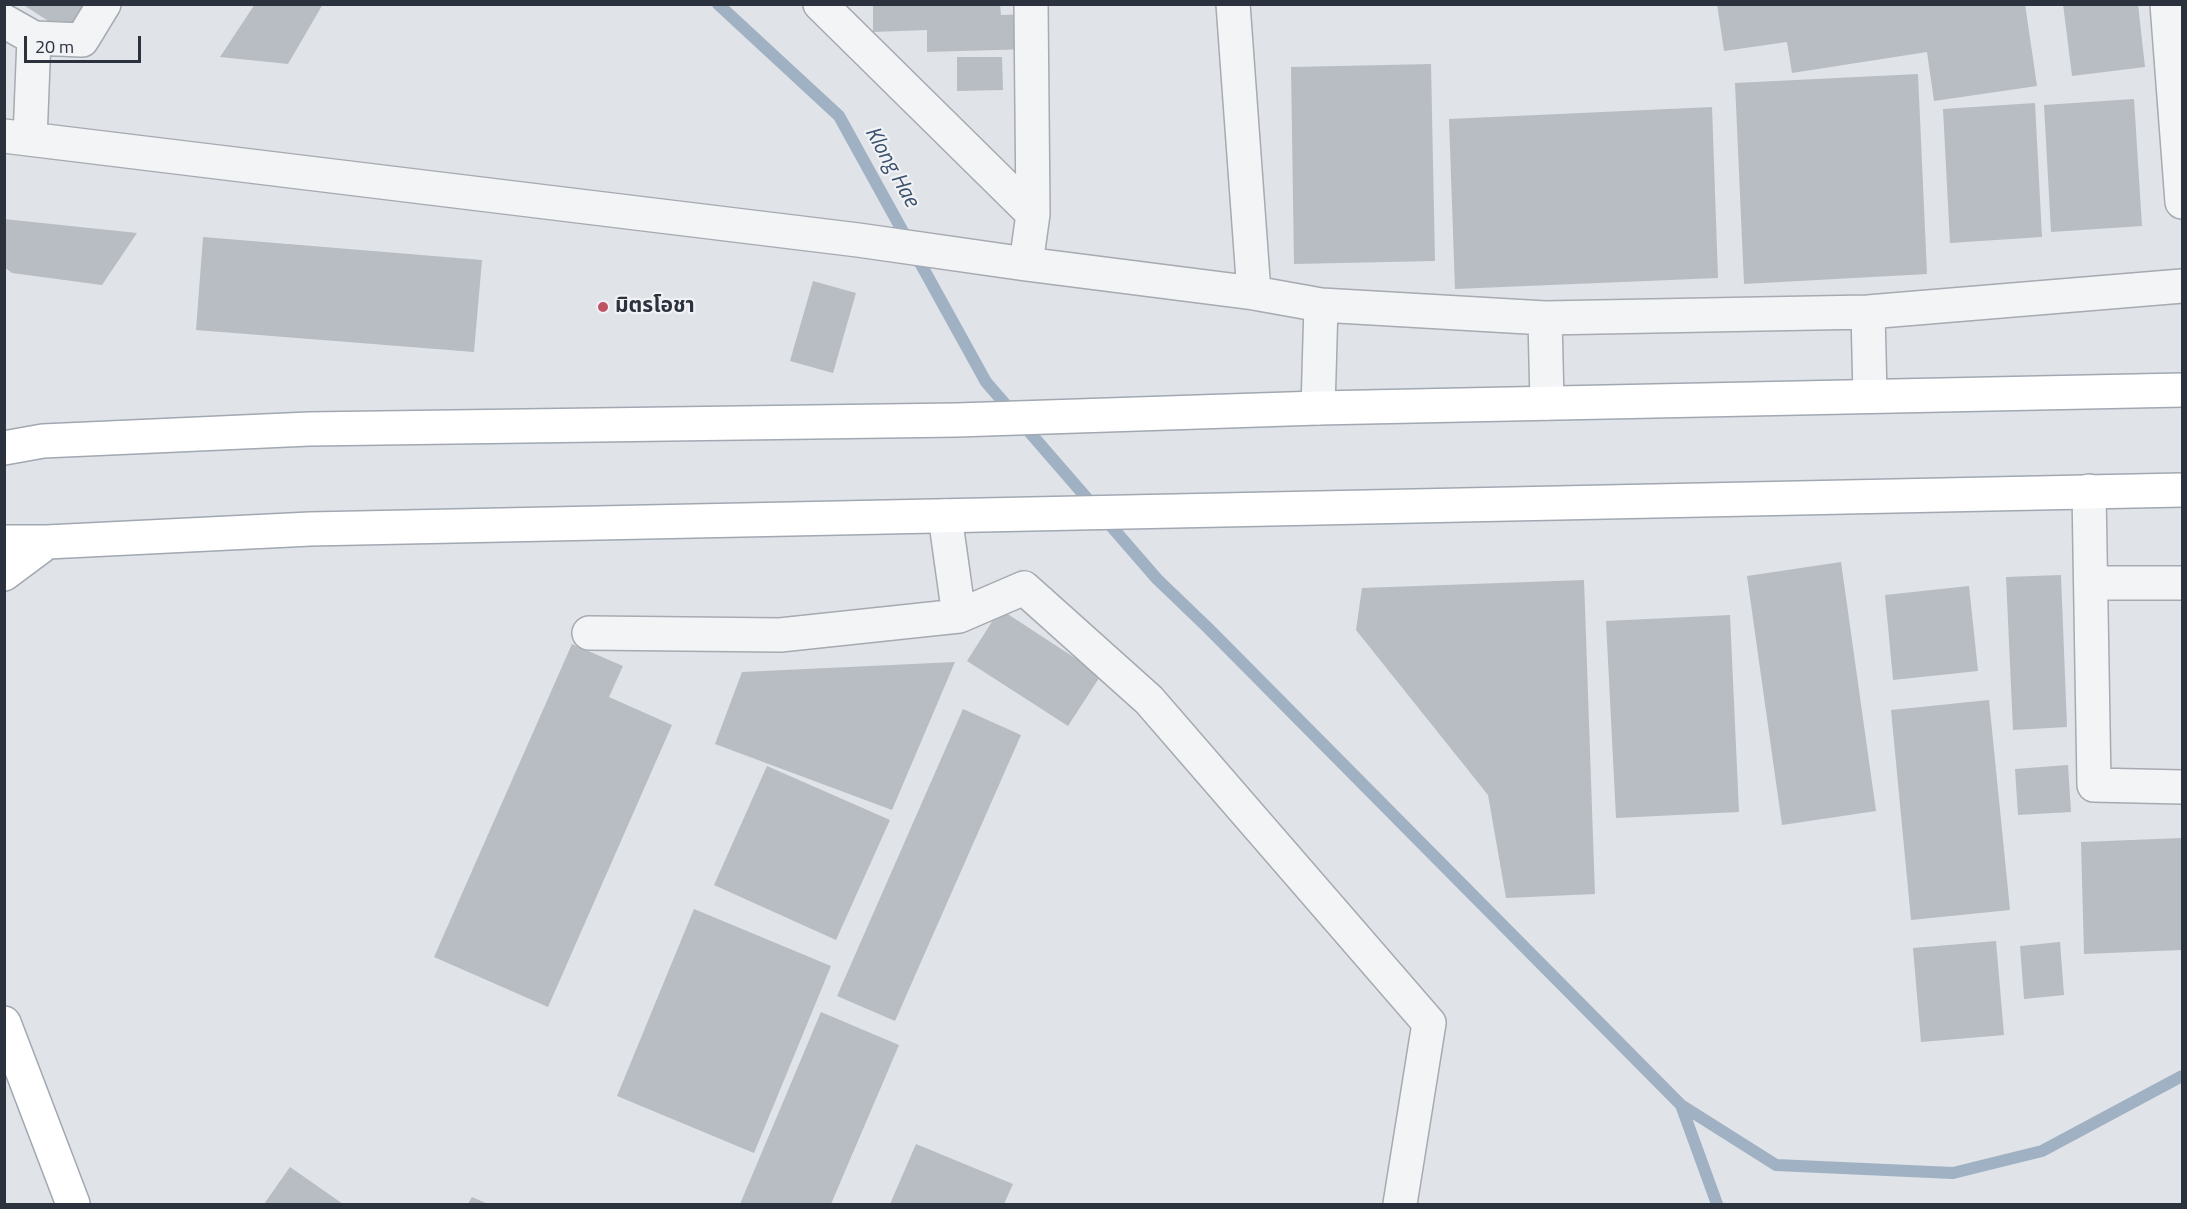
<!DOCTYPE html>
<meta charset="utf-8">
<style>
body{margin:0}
#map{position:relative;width:2187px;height:1209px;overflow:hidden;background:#e0e3e7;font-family:"Titillium Web",sans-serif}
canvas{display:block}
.frame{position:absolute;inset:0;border:6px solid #2b323d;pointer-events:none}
.scale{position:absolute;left:24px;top:36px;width:117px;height:27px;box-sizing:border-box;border:3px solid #2b323d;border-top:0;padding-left:8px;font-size:18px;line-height:21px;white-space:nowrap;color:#2b323d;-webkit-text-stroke:4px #f0f2f5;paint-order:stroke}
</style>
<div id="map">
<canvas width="2187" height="1209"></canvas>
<div class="frame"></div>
<div class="scale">20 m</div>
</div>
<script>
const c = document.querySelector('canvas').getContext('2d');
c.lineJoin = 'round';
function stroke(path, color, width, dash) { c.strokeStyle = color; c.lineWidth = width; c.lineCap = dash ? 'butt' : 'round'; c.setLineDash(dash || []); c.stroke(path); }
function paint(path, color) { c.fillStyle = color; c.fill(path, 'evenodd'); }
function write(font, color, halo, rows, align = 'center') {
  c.font = font + ' "Titillium Web","Noto Sans Thai",sans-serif'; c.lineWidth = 4.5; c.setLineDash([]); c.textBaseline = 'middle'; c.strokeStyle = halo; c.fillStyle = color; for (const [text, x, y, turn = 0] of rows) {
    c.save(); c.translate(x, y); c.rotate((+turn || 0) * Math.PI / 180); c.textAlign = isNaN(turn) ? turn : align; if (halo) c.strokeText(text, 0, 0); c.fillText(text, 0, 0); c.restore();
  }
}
const stream = new Path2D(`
 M718,4l121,112 147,266 171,197 51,49 473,477 36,99
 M1681,1105l95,60 177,8 89,-22 140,-75`);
const building = new Path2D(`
 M22,4h71l-20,33z
 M255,4h68l-35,60 -68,-7z
 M873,4h127l1,11 28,-1 1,35 -103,3v-22l-54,2z
 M1717,4h308l12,82 -103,15 -7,-49 -135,21 -5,-31 -63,9z
 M2063,4h75l7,63 -73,9z
 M957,57h45l1,33 -46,1z
 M1431,64l4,197 -141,3 -3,-197z
 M1918,74l9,200 -183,10 -9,-201z
 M2134,99l8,127 -91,6 -7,-127z
 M2035,103l7,134 -92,6 -7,-134z
 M1712,107l6,171 -263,11 -6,-170z
 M4,219l133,14 -35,52 -90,-12 -8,-6z
 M203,237l279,23 -8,92 -278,-22z
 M813,281l43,12 -23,80 -43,-12z
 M1841,562l35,249 -94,14 -35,-249z
 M2061,575l6,152 -54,3 -7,-153z
 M1584,580l11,314 -89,4 -18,-103 -132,-165 6,-42z
 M1969,586l9,85 -85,9 -8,-85z
 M1000,609l101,66 -33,51 -101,-65z
 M1730,615l9,197 -123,6 -10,-197z
 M572,644l51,22 -14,31 63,28 -124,282 -114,-50z
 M955,662l-63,148 -177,-66 27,-72z
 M1989,700l21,210 -99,10 -20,-210z
 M963,709l58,26 -126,286 -58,-25z
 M2068,765l3,47 -53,3 -3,-46z
 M767,766l123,54 -54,120 -122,-55z
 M2182,838v112l-98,4 -3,-112z
 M694,909l137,57 -77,187 -137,-57z
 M1996,941l8,94 -83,7 -8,-94z
 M2060,942l4,53 -40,4 -4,-53z
 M821,1012l78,33 -68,159h-91z
 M916,1144l97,40 -9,20h-114z
 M290,1167l53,37h-79z
 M472,1197l16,7h-20z`);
const minor = new Path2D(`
 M820,4l213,210 -7,50
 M1031,4l2,210
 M1233,4l21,289
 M2167,4l15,198
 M4,21l30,17 -4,101
 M34,38l48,2 22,-36
 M4,136l854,104 168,24 228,29 67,12 224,13 323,-6 314,-26
 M1868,312l2,84
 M1545,318l2,85
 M1318,408l3,-103
 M2089,491l5,294 88,2
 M945,516l14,100
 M2091,583h91
 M589,633l191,2 179,-19 65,-28 125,112 280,323 -29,181`);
const major = new Path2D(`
 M4,448l39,-7 266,-12 648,-9 361,-12 864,-18
 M4,542h43l263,-13 1872,-39
 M4,574l43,-32
 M4,1023l69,181`);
const markers = [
 [603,307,6,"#be5464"]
];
const poiNames = [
 ["มิตรโอชา",615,307]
];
const waterNames = [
 ["Klong Hae",891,167,61]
];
stroke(stream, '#a0b1c3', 12);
paint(building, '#b8bdc4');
stroke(minor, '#a6aab1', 36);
stroke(major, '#a1a8b2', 36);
stroke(minor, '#f3f4f6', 33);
stroke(major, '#fff', 33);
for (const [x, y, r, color] of markers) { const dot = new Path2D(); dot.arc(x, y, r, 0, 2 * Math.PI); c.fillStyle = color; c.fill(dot); stroke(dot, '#f0f2f5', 2); }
write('bold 21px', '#2b323d', '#f0f2f5', poiNames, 'left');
write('italic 22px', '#3a506c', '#f0f2f5', waterNames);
</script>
